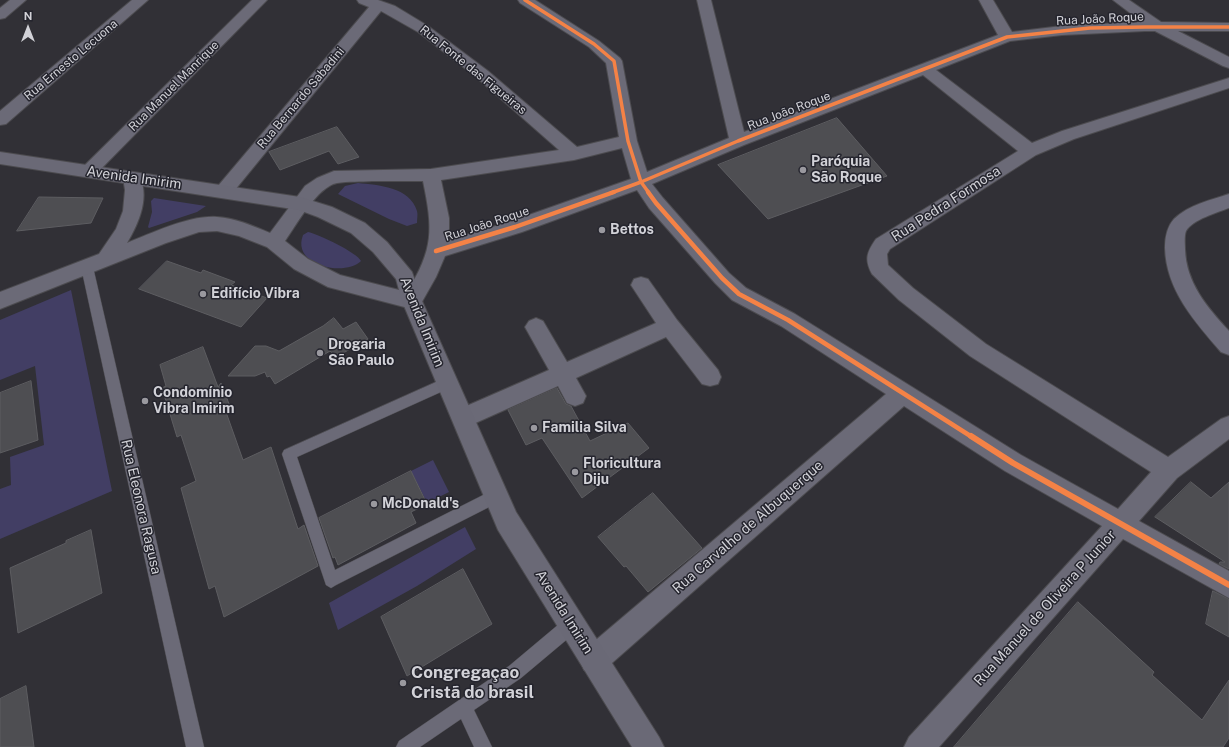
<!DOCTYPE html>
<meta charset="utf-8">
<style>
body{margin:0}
#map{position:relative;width:1229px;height:747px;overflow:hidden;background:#313036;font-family:"Public Sans",sans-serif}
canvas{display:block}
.north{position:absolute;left:8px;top:8px;width:40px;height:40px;-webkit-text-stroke:3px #25252e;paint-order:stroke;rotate:0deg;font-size:11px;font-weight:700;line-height:16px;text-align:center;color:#d2d2d8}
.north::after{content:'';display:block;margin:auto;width:14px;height:18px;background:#d2d2d8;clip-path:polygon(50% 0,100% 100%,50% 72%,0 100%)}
</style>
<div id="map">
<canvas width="1229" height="747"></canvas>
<div class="north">N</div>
</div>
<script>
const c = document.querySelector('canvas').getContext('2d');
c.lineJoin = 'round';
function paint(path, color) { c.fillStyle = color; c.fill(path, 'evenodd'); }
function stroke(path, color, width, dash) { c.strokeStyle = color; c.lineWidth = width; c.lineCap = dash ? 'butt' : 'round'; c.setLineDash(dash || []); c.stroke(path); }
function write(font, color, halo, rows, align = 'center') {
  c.font = font + ' "Public Sans",sans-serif'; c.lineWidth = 3; c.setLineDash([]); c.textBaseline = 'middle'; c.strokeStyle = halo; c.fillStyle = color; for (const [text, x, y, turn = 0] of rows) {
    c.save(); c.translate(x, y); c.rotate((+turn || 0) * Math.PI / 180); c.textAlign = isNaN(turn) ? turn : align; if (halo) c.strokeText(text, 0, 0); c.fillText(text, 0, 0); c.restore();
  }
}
const green = new Path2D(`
 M358,183c20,2 52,4 59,28 1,3 0,8 0,12l-10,3 -18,-7 -51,-25 7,-8z
 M154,198l52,8 -9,6 -48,16 -1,-1 4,-15 -1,-11z
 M308,232c10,2 50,21 53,29 -16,16 -70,5 -58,-26z
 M71,290l41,201 -112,48v-50l11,-4 -1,-28 34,-12 -9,-79 -35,14v-60z
 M433,460l16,32 -22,11 -16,-32z
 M465,527l11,22 -59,37 -79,44 -9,-27z`);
const building = new Path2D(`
 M837,118l50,58 -119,43 -50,-54z
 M337,127l22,30 -21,7 -9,-13 -49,19 -11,-18z
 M39,197l64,1 -12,25 -74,8z
 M167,261l34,12 2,-3 32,12 -4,3 36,13 -26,29 -102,-38z
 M334,318l9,11 13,-7 12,17 -32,18 -6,-6 -55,33 -5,-8 -3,1 -2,-5 -10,4h-27l27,-30h11l13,5 44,-25z
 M203,347l15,40 3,-4 10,26 -5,3 17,48 28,-13 27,82 6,-4 14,41 -94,51 -9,-31 -6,3 -28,-101 15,-7 -15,-46 -4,2 -15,-49 4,-2 -6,-21z
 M31,381l7,59 -38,13v-60z
 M557,388l9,16 5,2 19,35 38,-18 21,25 -67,50 -40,-60 -16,7 -18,-35z
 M411,471l16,33 -16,8 5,11 -78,42 -3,-8 -2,1 -14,-40z
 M1191,482l20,16 18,-16v87l-10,-5 1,-2h5l-70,-45z
 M653,493l49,55 -54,44 -22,-26 -2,1 -26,-30z
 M91,530l11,63 -84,40 -8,-65 56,-25v-2z
 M463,569l29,55 -85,52 -26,-59z
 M1213,591l16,8v38l-23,-13z
 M1078,602l76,70 -2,3 50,45 27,-40v58l-6,9h-269z
 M26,686l8,61h-34v-48z`);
const lane = new Path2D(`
 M87,263l4,1 2,3 111,480h-18l-105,-480 2,-3z
 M447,377l5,2 2,4 -2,4 -155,70 38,113 156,-79 5,-2 5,2 2,5 -2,5 -165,84 -5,3 -5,-3 -44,-131 2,-4z
 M571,617l6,2 2,6 -2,6 -56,47 -47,32 18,37h-18l-13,-28 -41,28h-24l3,-6 110,-75 56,-47z`);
const street = new Path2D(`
 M10,0h16l-21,18 -5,1v-11z
 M132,0h16l-142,124 -6,1v-14z
 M252,0h15l-172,175 -6,2 -6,-2 -3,-4 3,-4z
 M357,0h21l17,6 33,20 60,45 89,76 42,-10 -13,-74 -17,-16 -69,-44 -2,-3h17l64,41 21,17 2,3 15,80 10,31 82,-34 -32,-138h14l33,132 254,-97 -19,-35h14l19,32 50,-6 80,-4 -29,-22h16l32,22 68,1v8h-51l51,26v11l-6,-2 -68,-35h-10l-83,4 -52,6 -74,29 96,73 30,-12 167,-53v10l-155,51 -38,16 -146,94 -3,5 1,11 25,23 73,56 182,113 53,-38 8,-3v23l-52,39 -38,43 90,50v27l-106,-59 -184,208h-35l5,-10 193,-211 -97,-55 -101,-65 -300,264 -10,4 -10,-4 -4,-10 4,-10 302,-256 -105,-68 -49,-26 -17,-17 -66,-75 -12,-18 -115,42 -77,24 -9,21 -17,30 -7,2 -84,-22 -34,-18 -27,-22 -28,-11 -22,-5 -18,1 -33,11 -166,66v-17l99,-38 17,-25 7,-18 2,-21 -2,-12 3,-4 6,-2 6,2c13,21 1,49 -11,69 25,-10 63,-28 90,-26 18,1 36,9 53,16l35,-47 12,-8 17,-7 97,-2 128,-19 -83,-73 -58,-45 -37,-21 -151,185 -6,1 -6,-1 -3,-5 3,-5 151,-179 -10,-4zM923,75l95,76 -142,88c-9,13 -12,20 -4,35l27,26 71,56 181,116 -33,37 -97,-54 -226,-141 -49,-26 -17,-15 -66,-75 -11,-14 92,-39zM622,148l9,31 -122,43 -60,18v-22l-8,-38 133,-20zM372,181h51c10,48 11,68 -16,111l-67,-17 -32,-16 -23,-18c12,-17 32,-54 52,-58 11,-2 24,-1 35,-2z
 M641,277l7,2 29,41 41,50 3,7 -3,7 -8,2 -8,-2 -36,-47 -90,41 10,18 -3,7 -8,3 -8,-3 -9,-17 -87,39 -8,3 -8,-3 -3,-7 3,-7 94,-41 -24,-43 4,-6 7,-3 7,3 24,41 89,-39 -25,-38 3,-6z`);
const secondary = new Path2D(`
 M1229,194v14c-11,4 -37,12 -43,23 -2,5 -1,13 -1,18 1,34 22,58 44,82v24l-8,-3c-26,-30 -55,-62 -56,-104 0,-11 2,-21 9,-29 14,-14 37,-19 55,-25z`);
const primary = new Path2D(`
 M0,152l300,45 32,10 33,16 22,19 25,30 10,29 94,211 143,225 5,10h-32l-134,-217 -96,-229 -6,-22 -23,-27 -22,-19 -33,-16 -19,-7 -299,-46z`);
const cyclewayFar2 = new Path2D(`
 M525,0l69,44 20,17 14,80 13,41 8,11
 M611,193l30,-11 97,-41 269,-104 83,-9 55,-1h84`);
const cyclewayFar1 = new Path2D(`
 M648,192l8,11 66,75 17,16 49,26 184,117
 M436,251l79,-24 99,-35`);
const cycleway = new Path2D(`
 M971,436l42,27 216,122`);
const markers = [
 [803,170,4,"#9a999f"],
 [602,230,4,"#9a999f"],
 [203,294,4,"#9a999f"],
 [320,353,4,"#9a999f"],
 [145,401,4,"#9a999f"],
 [534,428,4,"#9a999f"],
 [575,472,4,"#9a999f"],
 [374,504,4,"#9a999f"],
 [403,683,4,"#9a999f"]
];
const farStreetnames = [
 ["Rua João Roque",1100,19,-3],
 ["Rua Ernesto Lecuona",71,60,-40],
 ["Rua Fonte das Figueiras",473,70,39],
 ["Rua Manuel Manrique",174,86,-45],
 ["Rua Bernardo Sabadini",301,98,-50],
 ["Rua João Roque",789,111,-21],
 ["Rua João Roque",487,224,-18]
];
const poiNames = [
 ["Paróquia",811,162],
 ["São Roque",811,178],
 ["Bettos",610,230],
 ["Edifício Vibra",211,294],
 ["Drogaria",328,345],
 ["São Paulo",328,361],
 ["Condomínio",153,393],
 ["Vibra Imirim",153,409],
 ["Familia Silva",542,428],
 ["Floricultura",583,464],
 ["Diju",583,480],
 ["McDonald's",382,504]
];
const streetNames = [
 ["Avenida Imirim",134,178,8],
 ["Rua Pedra Formosa",946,204,-33],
 ["Avenida Imirim",422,322,68],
 ["Rua Eleonora Ragusa",141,507,77],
 ["Rua Carvalho de Albuquerque",748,527,-41],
 ["Rua Manuel de Oliveira P Junior",1045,608,-48],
 ["Avenida Imirim",564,612,58]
];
const nearPoinames = [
 ["Congregaçao",411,673],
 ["Cristã do brasil",411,693]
];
paint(green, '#423e64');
paint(building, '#4e4e52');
stroke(building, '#5d5d61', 1);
stroke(lane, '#4c4b4f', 1);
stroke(street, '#4c4b4f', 2);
stroke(secondary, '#4c4b4f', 2);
stroke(primary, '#4c4b4f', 2);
paint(lane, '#6b6a77');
paint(street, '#6b6a77');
paint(secondary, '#6d6c7b');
paint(primary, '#6a6976');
stroke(cyclewayFar2, '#f48246', 3.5);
stroke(cyclewayFar1, '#f48246', 4.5);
stroke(cycleway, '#f48246', 6);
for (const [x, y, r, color] of markers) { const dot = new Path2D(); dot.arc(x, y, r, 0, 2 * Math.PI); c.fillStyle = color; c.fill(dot); stroke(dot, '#25252e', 1.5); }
write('12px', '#d2d2d8', '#25252e', farStreetnames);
write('bold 14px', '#d2d2d8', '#25252e', poiNames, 'left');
write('14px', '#d2d2d8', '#25252e', streetNames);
write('bold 17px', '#d2d2d8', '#25252e', nearPoinames, 'left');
</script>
